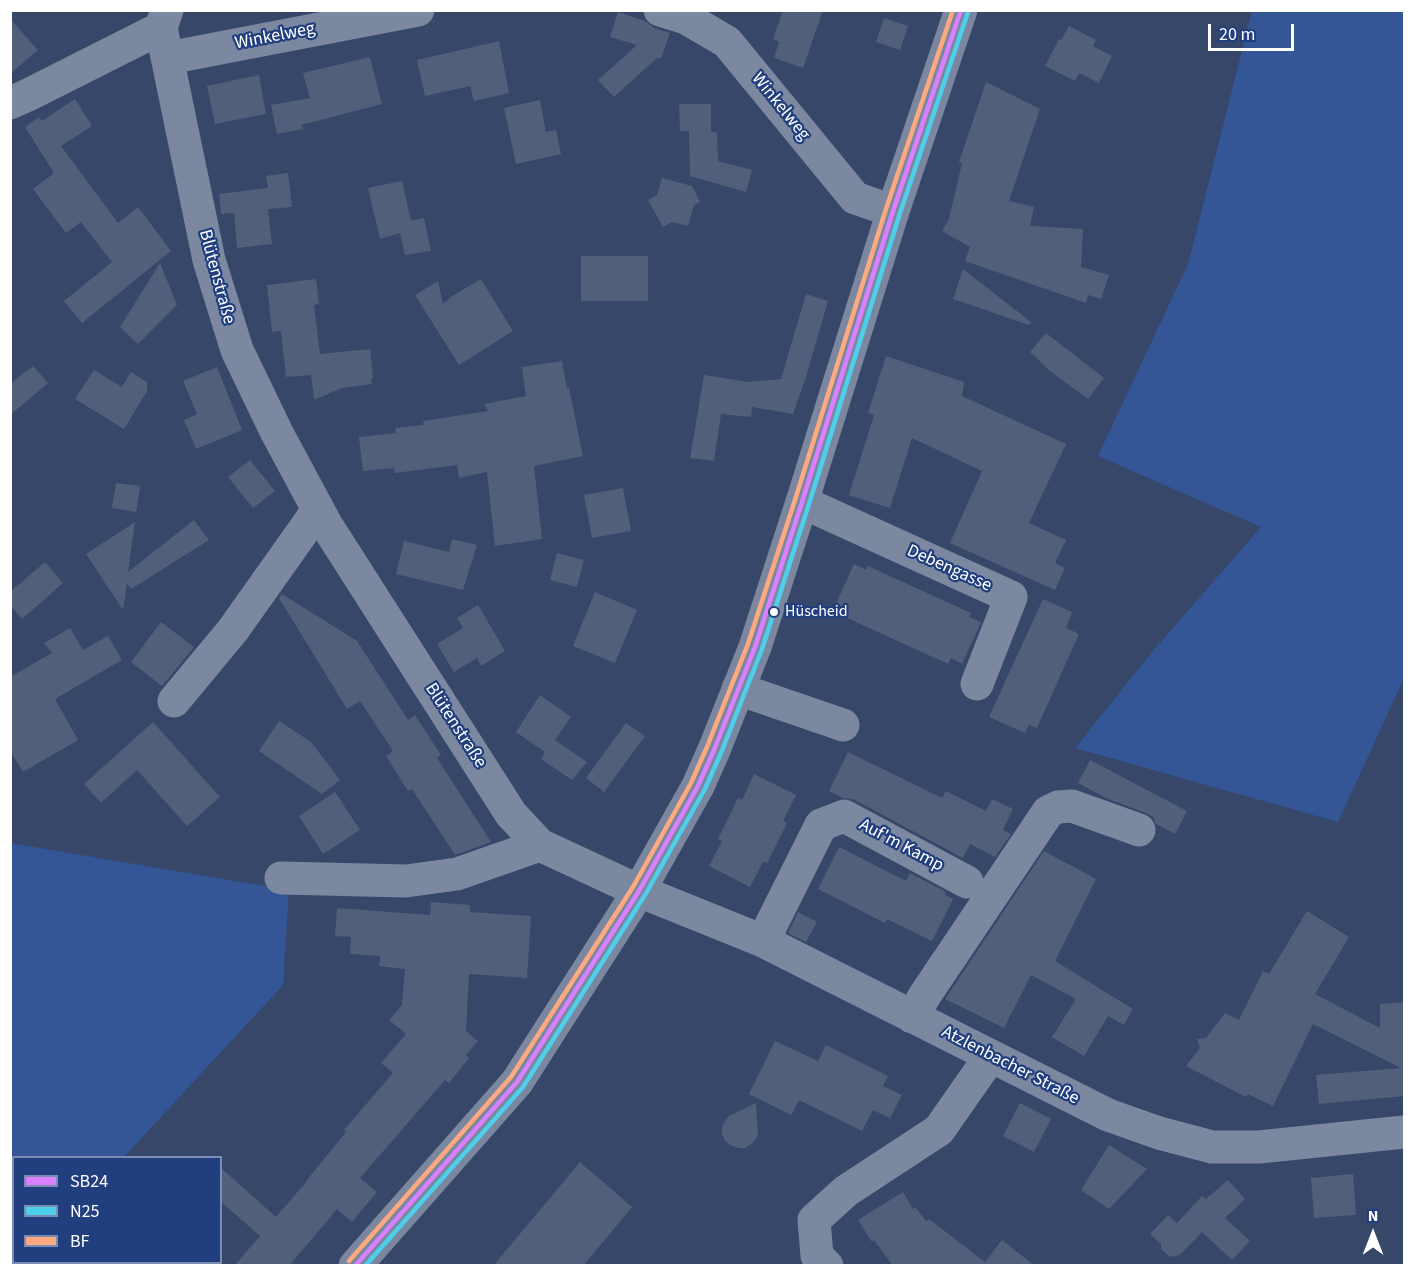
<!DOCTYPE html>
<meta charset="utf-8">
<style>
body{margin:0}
#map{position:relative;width:1415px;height:1276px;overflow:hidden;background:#374769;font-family:"Source Sans 3",sans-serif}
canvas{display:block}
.frame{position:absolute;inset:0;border:12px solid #fff;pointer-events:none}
.legend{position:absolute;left:12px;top:1156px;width:210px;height:108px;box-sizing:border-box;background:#213f7f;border:2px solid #7a8cb2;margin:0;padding:8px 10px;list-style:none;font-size:18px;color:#fff}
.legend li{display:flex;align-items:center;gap:12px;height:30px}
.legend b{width:30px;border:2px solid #7a8cb2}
.north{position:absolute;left:1343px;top:1204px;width:60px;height:60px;-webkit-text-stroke:4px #213f7f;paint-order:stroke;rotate:0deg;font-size:16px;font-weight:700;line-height:24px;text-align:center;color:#fff}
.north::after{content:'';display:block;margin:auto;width:21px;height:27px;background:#fff;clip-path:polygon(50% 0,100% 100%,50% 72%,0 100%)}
.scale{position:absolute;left:1208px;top:24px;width:86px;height:27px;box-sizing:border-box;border:3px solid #fff;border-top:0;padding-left:8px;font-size:18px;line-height:21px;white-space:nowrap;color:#fff;-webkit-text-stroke:4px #213f7f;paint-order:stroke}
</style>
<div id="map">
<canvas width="1415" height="1276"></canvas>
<div class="frame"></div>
<ul class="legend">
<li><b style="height:8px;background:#d880ff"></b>SB24</li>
<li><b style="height:8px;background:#4dcfeb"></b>N25</li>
<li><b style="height:8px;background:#ffa980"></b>BF</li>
</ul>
<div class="north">N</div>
<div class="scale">20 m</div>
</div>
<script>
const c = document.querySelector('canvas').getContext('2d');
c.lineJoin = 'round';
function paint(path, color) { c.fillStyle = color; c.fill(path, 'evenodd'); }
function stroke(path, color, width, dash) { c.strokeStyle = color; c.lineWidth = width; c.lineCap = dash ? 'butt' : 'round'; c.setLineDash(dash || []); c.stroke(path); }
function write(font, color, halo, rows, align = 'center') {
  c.font = font + ' "Source Sans 3",sans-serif'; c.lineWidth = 4.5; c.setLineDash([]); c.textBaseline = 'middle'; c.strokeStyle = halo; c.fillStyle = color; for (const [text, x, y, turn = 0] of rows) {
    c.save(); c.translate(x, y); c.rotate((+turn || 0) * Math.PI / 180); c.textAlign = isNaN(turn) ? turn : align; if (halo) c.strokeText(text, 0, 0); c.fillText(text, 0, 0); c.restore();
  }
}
const green = new Path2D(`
 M1252,11h152v667l-66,144 -263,-74 77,-96 109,-125 -163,-71 90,-192z
 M10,843l279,47 -6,95 -159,172 -110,1v104l13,1 -3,3 -14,-1z`);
const building = new Path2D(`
 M783,10h40l-20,58 -29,-10 5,-16 -6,-3z
 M618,12l27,9 9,7 16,5 -9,25h-4l-43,39 -16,-17 39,-35 -27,-8z
 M884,18l24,8 -8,24 -24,-8z
 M10,19l28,31 -28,24z
 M1069,26l27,14 -3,6 19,10 -13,27 -20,-10 -4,8 -30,-15 14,-27 2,1z
 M499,41l10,52 -35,8 -4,-15 -45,10 -8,-36z
 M370,57l12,47 -81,21 2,4 -26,5 -6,-29 39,-7 -7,-25z
 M259,75l7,39 -51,10 -8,-38z
 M986,82l54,27 -31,92 25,6 -4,19 53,3 -2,38 28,8 -8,24 -13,-4 -2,8 -121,-42 5,-14 -28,-16 7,-12 13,-56 -3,-1z
 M75,99l17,27 -31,20 57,77 20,-16 33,44 -89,72 -18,-22 48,-39 -31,-40 -15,11 -33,-44 21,-16 -29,-46 14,-10 3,4z
 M540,100l6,32 10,-2 5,24 -45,10 -12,-56z
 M679,104h32v28h6l1,29 34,9 -6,22 -56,-16 -1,-45h-9z
 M288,173l4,34 -24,2 4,35 -35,4 -3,-35 -13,1 -2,-20 49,-6 -2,-12z
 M662,178l30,8 8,16 -6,3 -6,21 -16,-4 -9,5 -15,-27 9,-5z
 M402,181l9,40 13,-3 7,33 -26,4 -5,-22 -20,6 -12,-51z
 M581,256h67v45h-67z
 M160,263l17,42 -39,39 -18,-17z
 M963,269l68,53 -2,3 -76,-26z
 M316,279l3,25 -5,1 6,49 50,-5 3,29 -2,1 1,5 -30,4 -28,12 -3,-25 -25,2 -5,-46 -9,1 -5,-47z
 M481,279l32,52 -54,34 -44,-70 23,-14 5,23 11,-9z
 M806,294l22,7 -22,76 -13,37 -41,-7 -1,10 -30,-3 -7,47 -24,-3 14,-83 44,7 33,-3z
 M1046,333l58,45 -16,21 -38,-28 -20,-19z
 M886,356l78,26 -2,14 104,48 -37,79 37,17 -11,23 10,5 -10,22 -105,-47 32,-72 -70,-33 -22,70 -41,-13 25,-80 -6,-2z
 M562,361l5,28 2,-1 14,68 -49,10 8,73 -47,7 -8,-74 -28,6 -2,-13 -62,8 -1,-5 -31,3 -4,-34 37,-4 -1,-5 29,-3 -1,-4 65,-10 -4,-7 42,-8 -4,-29z
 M33,366l15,17 -38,32v-31z
 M217,367l25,63 -46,19 -12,-29 13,-6 -14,-33z
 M94,370l28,17 9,-15 16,10v9l-23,38 -49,-30z
 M250,460l25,31 -22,17 -25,-31z
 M116,483l24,3 -4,26 -24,-4z
 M623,488l8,43 -39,7 -8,-43z
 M194,520l15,20 -78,49 -4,-6 -4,27 -37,-56 49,-32 -7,50z
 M452,539l25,6 -14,45 -67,-16 8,-33 45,11z
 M557,553l27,7 -7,27 -27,-7z
 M45,562l18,21 -41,36 -12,-14v-13z
 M854,564l12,6 2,-4 103,47 -2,4 12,5 -19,42 -11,-6 -3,6 -103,-47 2,-5 -12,-6z
 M595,592l42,18 -22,53 -42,-17z
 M282,594l75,47 51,79 7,-5 26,40 -4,3 54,84 -36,13 -43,-66 -4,2 -22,-35 7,-5 -33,-50 -13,8 -68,-111z
 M1043,599l29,13 -6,16 13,6 -42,94 -8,-3 -4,8 -36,-16z
 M478,605l27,46 -24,15 -4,-8 -23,14 -17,-28 26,-16 -6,-10z
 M161,622l33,25 -32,39 -31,-24z
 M70,628l13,22 25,-14 14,24 -67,39 23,41 -55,32 -13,-22v-73l42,-24 -8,-10z
 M540,695l31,22 -16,23 32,22 -15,18 -31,-21 4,-7 -29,-20z
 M279,721l32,21 29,38 -18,14 -63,-43z
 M153,722l67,75 -33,29 -50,-56 -36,33 -17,-19z
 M626,723l19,13 -41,56 -18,-14z
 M848,752l94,46 4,-7 40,20 6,-12 21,10 -10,21 8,4 -16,23 -25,-13 -7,14 -110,-59 -10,-1 -14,-7z
 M1090,760l97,51 -12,23 -19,-10 -3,-7 -7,-4 -38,-14 -30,-16z
 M754,774l42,21 -13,26 4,2 -20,40 -4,-1 -13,25 -41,-21 13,-25 -4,-2 20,-41 4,2z
 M335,792l25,38 -37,24 -24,-38z
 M839,847l67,34 4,-8 36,19 -1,3 8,4 -21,42 -45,-22 -2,4 -67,-34z
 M1044,851l52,28 -41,82 78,48 -9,16 -16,-9 -24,40 -32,-19 24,-38 -45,-24 -27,53 -59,-29z
 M431,902l39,3v7l61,4 -4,62 -58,-4 -3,57 12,10 -12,14 3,3 -20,25 -4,-3 -85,98 17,14 -25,30 -15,-13 -48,57h-55l26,-30 -40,-35v-34l56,50 31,-36h-1l40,-49 -2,-2 49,-57 -12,-10 25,-29 -17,-14 13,-15 3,-36 -26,-3 1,-10 -30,-2 1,-17 -16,-1 2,-28 93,7z
 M1307,911l42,26 -34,57 65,34v-24l23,-2 1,94 -85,8 -3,-29 85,-7 -88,-44 -40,82 -25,-12 -2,3 -60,-31 14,-18 -3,-9 9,-1 19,-25 14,7 24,-49 6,3z
 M798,912l19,10 -11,20 -18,-9z
 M775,1041l43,20 8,-16 62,31 -5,10 19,9 -12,23 -17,-8 -11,21 -63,-31 -8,15 -42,-21z
 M756,1103l2,31 -4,8 -9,6h-6l-9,-3 -5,-4 -3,-7v-7l3,-6 4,-5z
 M1020,1103l31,16 -17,33 -31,-16z
 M1109,1145l38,24 -38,40 -28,-19z
 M580,1162l52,45 -49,59h-90z
 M1353,1174l3,41 -42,3 -3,-40z
 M1228,1180l17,19 -20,19 25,23 -18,19 -30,-28 -22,23 -10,2 -9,-8v-5l-11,-10 18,-19 9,8 25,-27 4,3z
 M903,1192l10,17 2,-2 11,14 3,-2 56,43 17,-22 33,26h-142l-19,-26 -2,2 -14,-22z`);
const minor = new Path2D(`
 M660,10l26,8 41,24 128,156 38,13
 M161,28l48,232 28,90 40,83 50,93 184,288 29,31 99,46 124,50 345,174 51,18 53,14h47l145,-15
 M168,58l250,-48
 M10,103l18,-8 133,-67 6,-18
 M802,502l209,95 -34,87
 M738,689l105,36
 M174,701l59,-71 85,-120
 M281,878l125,3 51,-7 83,-29
 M763,941l58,-116 23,-9 123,66
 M912,1017l13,-22 123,-183 10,-5 14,-1 67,24
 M827,1266l-10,-10 -3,-36 32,-29 93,-61 51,-73`);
const major = new Path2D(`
 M355,1266l162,-184 122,-191 59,-105 16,-36 41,-103 47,-145 91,-291 68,-201`);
const bus1 = new Path2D(`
 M355,1266l162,-184 122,-191 59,-105 16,-36 41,-103 47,-145 91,-291 68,-201`);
const bus2 = new Path2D(`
 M365,1266l158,-179 122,-192 60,-106 16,-36 41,-104 47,-145 91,-291 68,-201`);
const bus3 = new Path2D(`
 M349,1261l162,-184 122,-190 58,-104 16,-36 41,-103 47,-144 91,-291 67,-199`);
const markers = [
 [774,612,5,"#fff"]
];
const busNames = [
 ["Hüscheid",785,612]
];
const streetNames = [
 ["Winkelweg",275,37,-11],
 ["Winkelweg",780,107,51],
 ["Blütenstraße",216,277,75],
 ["Debengasse",949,569,24],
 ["Blütenstraße",455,726,57],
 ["Auf'm Kamp",901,846,28],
 ["Atzlenbacher Straße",1010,1066,27]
];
paint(green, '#345596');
paint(building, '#525f7b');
stroke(minor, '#7c88a0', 33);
stroke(major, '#7b879e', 33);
stroke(bus1, '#d880ff', 4.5);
stroke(bus2, '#4dcfeb', 4.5);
stroke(bus3, '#ffa980', 4.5);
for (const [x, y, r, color] of markers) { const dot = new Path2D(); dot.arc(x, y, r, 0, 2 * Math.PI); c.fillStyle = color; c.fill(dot); stroke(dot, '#213f7f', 2); }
write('16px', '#fff', '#213f7f', busNames, 'left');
write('18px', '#fff', '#213f7f', streetNames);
</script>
